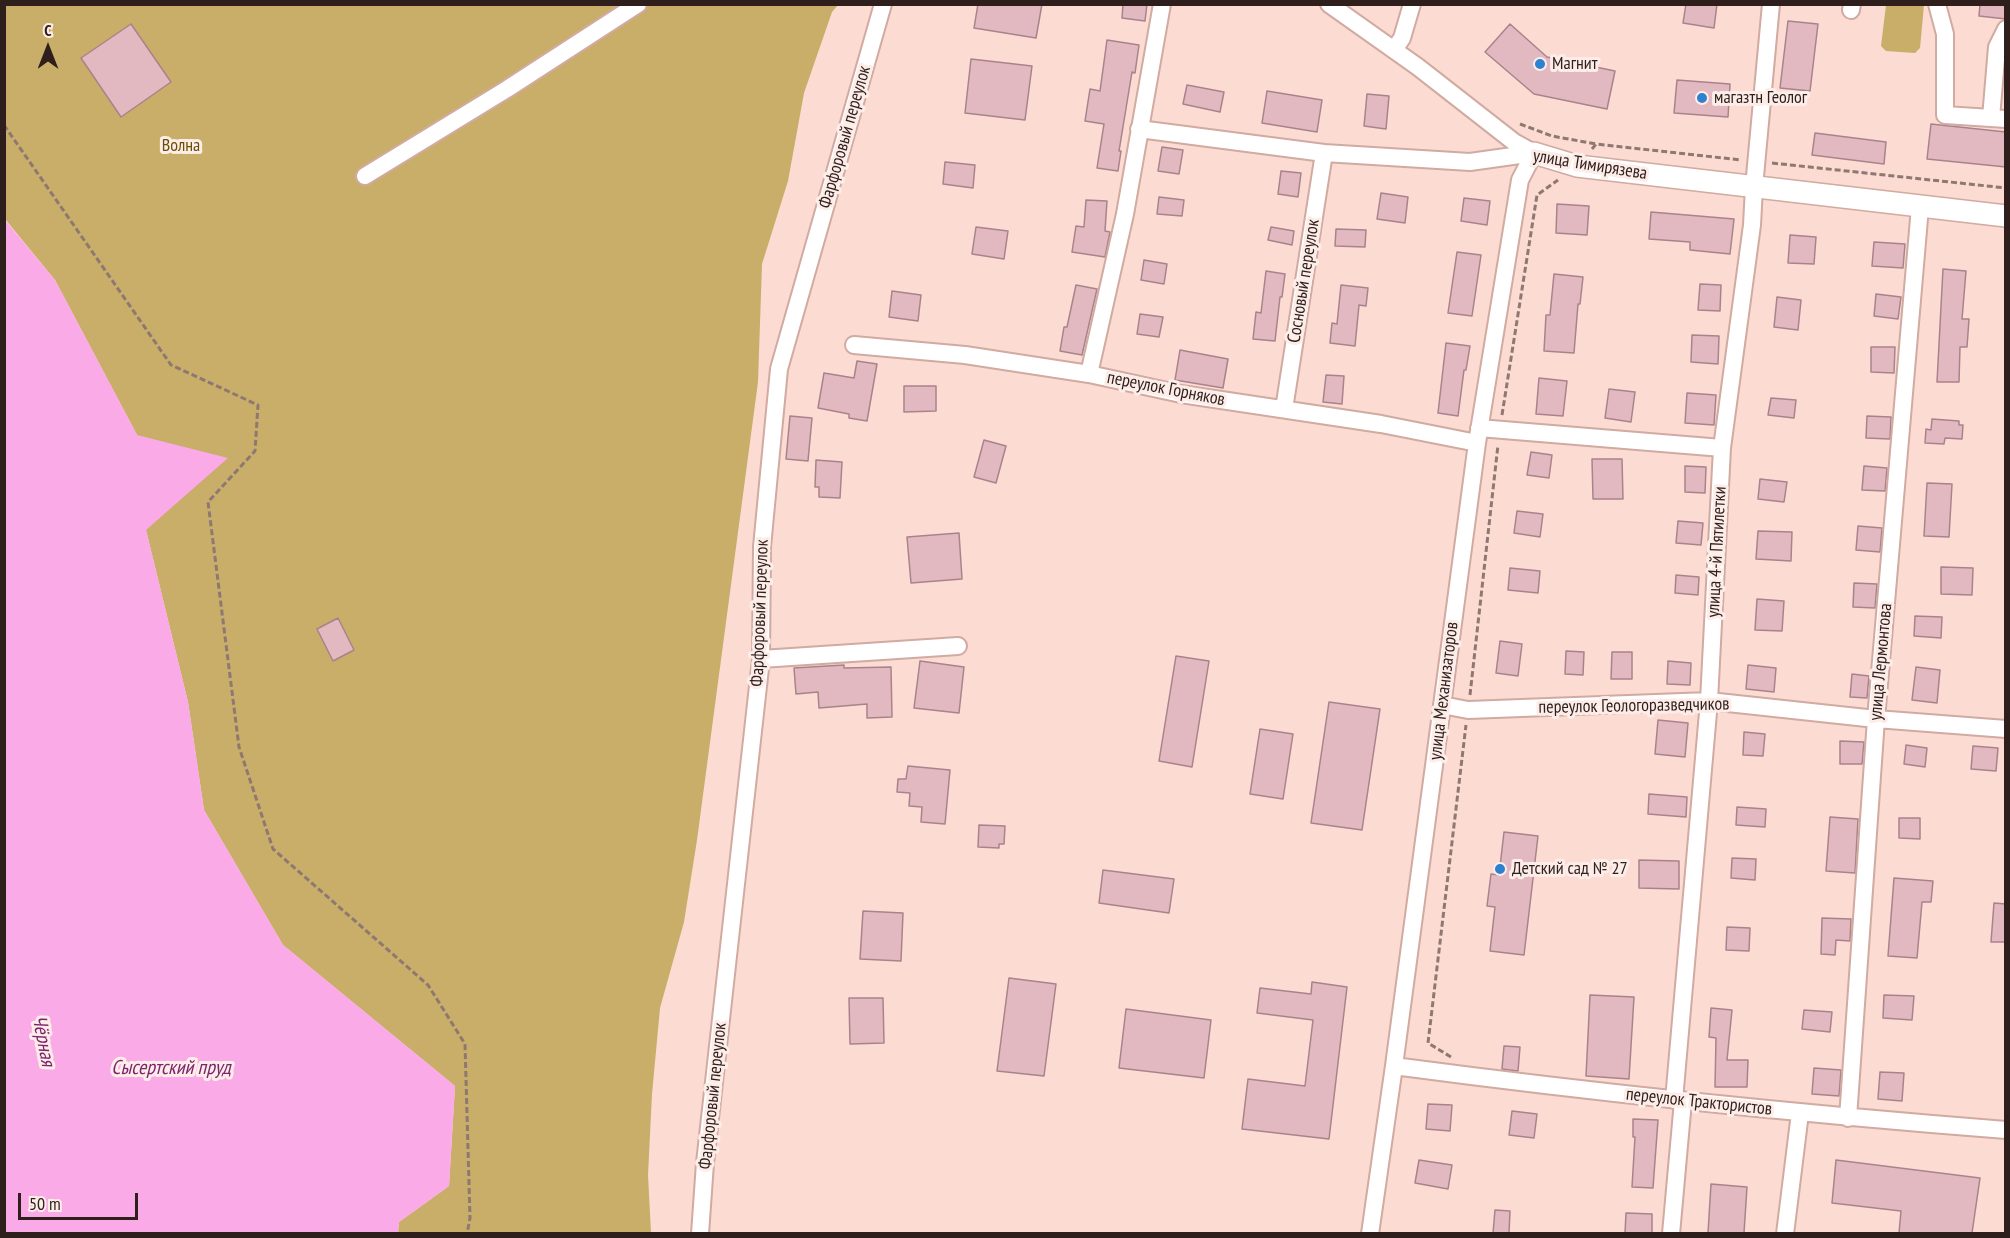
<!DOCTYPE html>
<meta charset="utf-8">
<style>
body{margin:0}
#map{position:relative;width:2010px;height:1238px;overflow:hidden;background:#fcdbd3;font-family:"PT Sans Narrow",sans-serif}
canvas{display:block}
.frame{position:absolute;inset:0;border:6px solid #2e1f1c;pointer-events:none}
.north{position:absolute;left:18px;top:18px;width:60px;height:60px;-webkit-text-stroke:4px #fdede9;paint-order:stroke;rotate:0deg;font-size:16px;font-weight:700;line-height:24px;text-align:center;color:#2e1f1c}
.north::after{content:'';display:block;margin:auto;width:21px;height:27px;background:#2e1f1c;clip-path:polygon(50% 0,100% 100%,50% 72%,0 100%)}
.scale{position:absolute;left:18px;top:1193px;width:120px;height:27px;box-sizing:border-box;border:3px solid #2e1f1c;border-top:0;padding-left:8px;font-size:18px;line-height:21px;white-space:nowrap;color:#2e1f1c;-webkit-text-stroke:4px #fdede9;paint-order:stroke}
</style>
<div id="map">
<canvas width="2010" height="1238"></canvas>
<div class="frame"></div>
<div class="north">С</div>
<div class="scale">50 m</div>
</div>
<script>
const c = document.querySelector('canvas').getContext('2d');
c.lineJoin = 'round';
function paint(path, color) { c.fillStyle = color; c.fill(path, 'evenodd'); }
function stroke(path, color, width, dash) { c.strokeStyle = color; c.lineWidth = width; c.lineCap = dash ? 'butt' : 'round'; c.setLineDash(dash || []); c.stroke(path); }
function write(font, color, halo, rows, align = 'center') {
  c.font = font + ' "PT Sans Narrow",sans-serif'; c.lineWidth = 6; c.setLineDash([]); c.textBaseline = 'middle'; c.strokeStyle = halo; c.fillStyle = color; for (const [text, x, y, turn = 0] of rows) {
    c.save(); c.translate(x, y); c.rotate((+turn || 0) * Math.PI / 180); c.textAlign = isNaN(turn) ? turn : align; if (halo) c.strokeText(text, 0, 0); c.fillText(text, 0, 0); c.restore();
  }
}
const green = new Path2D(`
 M4,5h834l-6,7 -28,81 -16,88 -26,83 -4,118 -61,458 -13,82 -24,86 -8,86 -4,81 3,58h-253l1,-11 50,-36 6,-100 -172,-141 -79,-135 -16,-108 -42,-172 -9,-95 -82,-155 -50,-61z
 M1886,5h38l-4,43 -5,5 -29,-2 -5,-5z`);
const water = new Path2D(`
 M4,219l51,61 82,155 91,23 -82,72 42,172 16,108 79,135 172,141 -6,100 -50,36 -1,11h-393z`);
const building = new Path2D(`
 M978,4h64l-6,34 -62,-10z
 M1123,4h24l-2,17 -23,-3z
 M1686,4h31l-3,24 -31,-5z
 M1980,4h26v15l-27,-3z
 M1788,21l30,3 -8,67 -30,-3z
 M131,24l40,58 -50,35 -40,-59z
 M1510,24l37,33 68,14 -8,38 -73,-15 -49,-42z
 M1107,40l32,5 -4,28 -3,-1 -13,79h2l-3,20 -21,-3 7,-44 -19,-3 5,-32 10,2z
 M971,59l61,7 -7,54 -60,-7z
 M1677,80l53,4 -2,33 -54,-4z
 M1187,85l37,7 -4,20 -37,-8z
 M1267,91l55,9 -5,32 -55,-9z
 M1367,94l22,2 -3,33 -22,-3z
 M1931,124l75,8v35l-79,-8z
 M1815,133l71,9 -2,22 -72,-9z
 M1162,147l21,3 -4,24 -21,-3z
 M945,162l30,3 -2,23 -30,-4z
 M1281,171l20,2 -3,24 -20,-3z
 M1381,193l27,4 -3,26 -28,-4z
 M1159,197l25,3 -2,16 -25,-2z
 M1464,198l26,3 -3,24 -26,-4z
 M1086,200l21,1 -2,30 5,1 -5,25 -33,-5 4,-26 8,1z
 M1557,204l32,2 -2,29 -31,-2z
 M1651,212l83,7 -4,35 -40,-4v-8l-41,-3z
 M976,227l32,4 -4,28 -32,-5z
 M1271,227l23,4 -2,14 -24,-5z
 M1336,229l30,1 -1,17 -30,-1z
 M1790,235l26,2 -2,27 -26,-1z
 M1874,242l31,2 -2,24 -31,-2z
 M1457,252l24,3 -9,61 -24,-3z
 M1144,260l23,4 -3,20 -23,-4z
 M1943,269l23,2 -4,48h7l-2,28h-7l-1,35h-22z
 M1266,271l19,3 -3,23h-2l-5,44 -22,-2 3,-27 5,1z
 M1554,274l29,3 -3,27h-2l-4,49 -30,-2 2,-36h4z
 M1700,284l21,1 -1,26 -22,-1z
 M1076,285l21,4 -15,66 -22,-4 4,-24h3z
 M1341,285l27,3 -2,18 -7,-1 -4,41 -25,-3 2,-20 5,1z
 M892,291l29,4 -3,26 -29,-4z
 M1876,294l25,3 -3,22 -24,-3z
 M1777,297l24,3 -3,30 -24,-3z
 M1140,314l23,3 -4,20 -22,-3z
 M1692,335l27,1 -1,28 -27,-2z
 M1446,343l24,3 -4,24h-2l-6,46 -20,-3z
 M1871,347h24l-1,26 -23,-1z
 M1180,350l48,9 -5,29 -48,-8z
 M857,361l20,3 -10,57 -18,-3v-4l-31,-6 6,-35 30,5z
 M1326,375l18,1 -2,28 -19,-2z
 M1539,378l28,3 -4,35 -27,-2z
 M904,386h32v25l-32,1z
 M1609,389l26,3 -4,30 -26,-4z
 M1687,393l29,2 -2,30 -29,-2z
 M1771,398l25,2 -2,18 -26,-3z
 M790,416l22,2 -4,43 -22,-2z
 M1867,416l24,1 -1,22 -24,-1z
 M1932,419l27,2v4h4l-1,14 -17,-1 -1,6 -19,-1 1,-14 5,1z
 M984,440l22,6 -10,37 -22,-6z
 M1531,452l21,3 -3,23 -22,-3z
 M1592,459h30l1,40h-30z
 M816,460l26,2 -2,36 -21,-1v-10h-4z
 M1685,466l21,1 -1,26 -20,-1z
 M1864,466l23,2 -2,23 -23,-1z
 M1760,479l27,3 -3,20 -26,-3z
 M1927,483l25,1 -3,53 -25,-1z
 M1517,511l26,3 -3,23 -26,-4z
 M1678,521l25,2 -2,22 -25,-2z
 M1858,526l24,2 -2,24 -24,-2z
 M1758,531l34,1 -1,29 -35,-2z
 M959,533l3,46 -51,4 -4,-46z
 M1941,567l32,1 -1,27 -31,-1z
 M1510,568l30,3 -2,22 -30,-3z
 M1676,575l23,2 -1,18 -23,-2z
 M1854,583l23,1 -2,24 -22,-1z
 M1757,599l27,2 -2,30 -27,-1z
 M1915,616l27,1 -1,21 -27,-2z
 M338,618l16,32 -21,11 -16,-32z
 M1500,641l22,3 -4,32 -22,-3z
 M1566,651l18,1 -1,23 -18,-1z
 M1612,652h20v27h-21z
 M1176,656l33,5 -17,106 -33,-6z
 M920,661l44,6 -5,46 -45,-5z
 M1668,661l23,2 -1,22 -23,-1z
 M844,665v3l47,-1 1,50 -25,1v-14l-48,4 -1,-16 -22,2 -2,-26z
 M1748,665l28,3 -2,24 -28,-3z
 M1916,667l24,3 -3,33 -25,-3z
 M1852,674l17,2 -2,22 -17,-1z
 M1329,702l51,7 -18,121 -51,-7z
 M1658,720l30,3 -3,34 -30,-3z
 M1260,729l33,5 -10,65 -33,-5z
 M1744,732l21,2 -2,22 -20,-1z
 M1840,741l24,1 -2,22h-22z
 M1906,745l21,3 -2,19 -21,-3z
 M1973,746l25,2 -2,23 -25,-2z
 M908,766l42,4 -5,54 -24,-2 1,-15 -13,-1 1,-13 -13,-1 1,-13h8z
 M1649,794l38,3 -1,20 -38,-3z
 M1737,807l29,2 -1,18 -29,-2z
 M1830,817l28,2 -3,54 -29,-2z
 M1899,818h21v21l-21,-1z
 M979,825l26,1 -1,18h-5v4l-21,-1z
 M1504,832l34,4 -14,119 -34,-4 5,-44 -8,-1 4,-32 8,1z
 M1732,858l24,1 -1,21 -24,-2z
 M1639,860l40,1v28l-40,-1z
 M1103,870l71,9 -5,34 -70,-10z
 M1894,878l39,3 -2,21h-9l-5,56 -29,-2z
 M1994,903l12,1v38h-15z
 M863,911l40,2 -2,48 -41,-2z
 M1822,918l29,1 -1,22 -14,-1 -1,15 -14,-1z
 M1727,927l23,1 -1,23 -23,-1z
 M1009,978l47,6 -12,92 -47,-5z
 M1312,982l35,5 -18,152 -87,-10 6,-50 57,7 8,-66 -56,-7 3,-25 51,6z
 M1590,995l44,2 -5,82 -43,-3z
 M1884,995l30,1 -2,24 -29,-2z
 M849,998h34l1,45 -34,1z
 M1711,1008l21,2 -5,50h21l-1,27h-32l1,-49 -7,-1z
 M1126,1009l85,11 -7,58 -85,-10z
 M1804,1010l28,2 -2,20 -28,-3z
 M1504,1046l16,1 -2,24 -16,-2z
 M1814,1068l27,2 -2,26 -27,-2z
 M1880,1072l24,1 -2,28 -24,-2z
 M1428,1104l24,1 -2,26 -24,-2z
 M1512,1111l25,3 -3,24 -25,-3z
 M1633,1119l25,1 -5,68 -21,-1 3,-50h-2z
 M1419,1160l33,5 -4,24 -33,-6z
 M1836,1160l144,18 -8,55h-73l2,-22 -69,-8z
 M1711,1184l36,3 -3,46h-36z
 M1495,1210l15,1 -1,22h-16z
 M1626,1213l26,1v19h-27z`);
const path = new Path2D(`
 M1520,124l32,12 44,8
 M4,125l167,240 87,40 -3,46 -47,51 31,245 34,102 155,136 37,59 5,174 -3,16
 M1592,149l4,-5 145,16
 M1772,163l234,25
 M1502,415l35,-220 21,-15
 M1470,695l28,-250
 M1451,1057l-23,-14 38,-318`);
const minor = new Path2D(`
 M1329,4l89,63 96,75 20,11
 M1937,4l8,30v81l61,4
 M1851,10l1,-6
 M1394,50l8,-12 10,-34
 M1991,118l6,-71 9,-18
 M1139,129l185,24 146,9 64,-9
 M365,176l142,-87 131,-85
 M854,345l111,10 124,19 92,20 200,30 96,19
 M1089,374l36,-160 37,-210
 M1284,409l40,-256
 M1479,428l243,20
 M761,659l197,-13
 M1442,705l26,5 241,-9 167,18 130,10
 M1394,1066c203,27 407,48 612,64
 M1674,1100l35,-399 13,-253 30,-223 2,-38 17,-183
 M1848,1118l28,-399 44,-512
 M700,1234l5,-71 56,-504 1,-112 17,-178 104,-365
 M1370,1234l24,-168 83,-623 43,-263 14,-27
 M1671,1234l12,-133
 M1785,1234l15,-121`);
const major = new Path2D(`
 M1534,153l43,13 429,50`);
const markers = [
 [1540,64,6,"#2d81cf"],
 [1702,98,6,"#2d81cf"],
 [1500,869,6,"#2d81cf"]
];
const poiNames = [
 ["Магнит",1552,64],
 ["магазтн Геолог",1714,98],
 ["Детский сад № 27",1512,869]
];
const streetNames = [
 ["Фарфоровый переулок",845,137,-74],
 ["улица Тимирязева",1590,165,9],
 ["Сосновый переулок",1304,281,-81],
 ["переулок Горняков",1166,389,11],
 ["улица 4-й Пятилетки",1717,552,-87],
 ["Фарфоровый переулок",760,613,-88],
 ["улица Лермонтова",1881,662,-85],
 ["улица Механизаторов",1444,691,-83],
 ["переулок Геологоразведчиков",1634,706,-1],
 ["Фарфоровый переулок",713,1096,-84],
 ["переулок Трактористов",1699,1102,6]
];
const parkNames = [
 ["Волна",181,146]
];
const waterNames = [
 ["Чёрная",43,1041,79],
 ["Сысертский пруд",171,1068]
];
paint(green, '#c8ae68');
paint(water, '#faaae6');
paint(building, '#e2b9c1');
stroke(building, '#a9838b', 1.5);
stroke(minor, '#d1aaa1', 20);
stroke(major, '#d1aaa1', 24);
stroke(path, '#8f7872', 3, [6, 3]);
stroke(minor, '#fff', 16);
stroke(major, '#fff', 21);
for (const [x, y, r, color] of markers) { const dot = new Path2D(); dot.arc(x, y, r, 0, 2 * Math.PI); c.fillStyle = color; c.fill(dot); stroke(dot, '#fdede9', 2); }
write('18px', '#2e1f1c', '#fdede9', poiNames, 'left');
write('18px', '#2e1f1c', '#fdede9', streetNames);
write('18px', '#685101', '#fdede9', parkNames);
write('italic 20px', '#7d226d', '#fdede9', waterNames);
</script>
